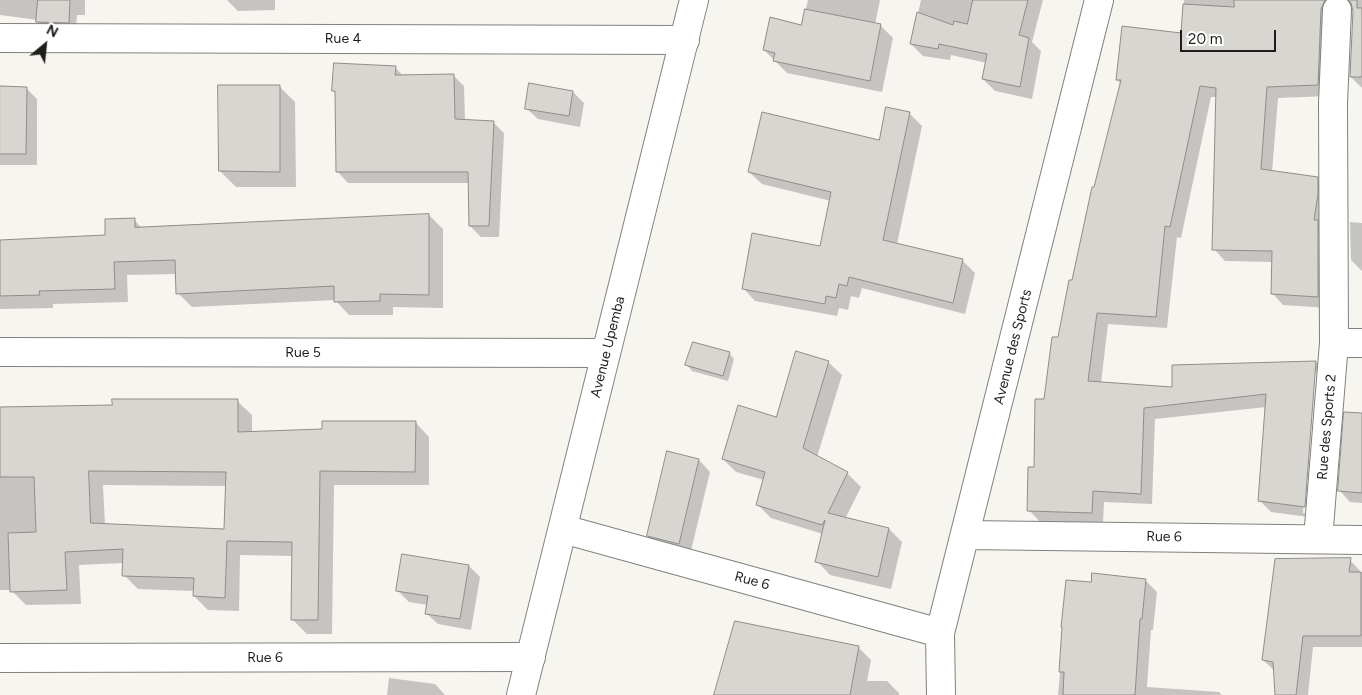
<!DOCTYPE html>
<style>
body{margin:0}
#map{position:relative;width:1362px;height:695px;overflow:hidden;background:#f7f5f0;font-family:Figtree,sans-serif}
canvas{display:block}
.north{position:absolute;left:20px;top:20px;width:50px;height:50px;-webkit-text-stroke:4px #fff;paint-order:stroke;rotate:28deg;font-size:14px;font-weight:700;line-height:20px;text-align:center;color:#1f1e1d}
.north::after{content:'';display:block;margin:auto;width:18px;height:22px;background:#1f1e1d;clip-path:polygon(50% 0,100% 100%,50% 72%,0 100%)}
.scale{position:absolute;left:1180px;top:30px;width:96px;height:22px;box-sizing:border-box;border:2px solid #1f1e1d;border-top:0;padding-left:6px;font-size:15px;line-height:18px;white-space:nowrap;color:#1f1e1d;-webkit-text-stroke:4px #fff;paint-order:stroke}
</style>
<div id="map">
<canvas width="1362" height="695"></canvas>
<div class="north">N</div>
<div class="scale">20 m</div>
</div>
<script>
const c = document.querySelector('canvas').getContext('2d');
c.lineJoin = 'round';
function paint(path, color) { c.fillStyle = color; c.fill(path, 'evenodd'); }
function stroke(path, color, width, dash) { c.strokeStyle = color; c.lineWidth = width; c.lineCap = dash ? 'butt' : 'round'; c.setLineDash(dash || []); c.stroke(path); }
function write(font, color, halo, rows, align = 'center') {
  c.font = font + ' Figtree,sans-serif'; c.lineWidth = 5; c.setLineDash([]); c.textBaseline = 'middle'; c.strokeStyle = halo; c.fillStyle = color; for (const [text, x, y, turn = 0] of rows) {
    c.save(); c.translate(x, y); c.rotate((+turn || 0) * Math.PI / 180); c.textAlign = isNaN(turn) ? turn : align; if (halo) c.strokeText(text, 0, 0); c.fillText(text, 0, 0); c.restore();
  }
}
const shadow = new Path2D(`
 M0,0h85v15h-8l-1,14h-32l-7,-7 1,-2 -38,-5z
 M227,0h48v10l-37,1z
 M808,0h72l-5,24 6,2 12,12 -11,54 -95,-19 -23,-23 38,-24z
 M921,0h122l-11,42 9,9 -9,48 -37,-8 -12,-12 4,-16 -36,-8 -1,5 -27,-4 -12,-12z
 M1184,0h178v88l-11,-11 3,-67 -1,-3 -3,-2 -21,91 -51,2 -6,74 45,6 12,12v118l-46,-3 -11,-12 1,-31 -48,-1 -11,-12 3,-152h-6l-30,141 -4,-1 -10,91 -59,-4 -7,59 72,5 143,-26 11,12 -11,144 -45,-6 -12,-12 7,-93 -111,12 -3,85 -48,-2 -1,22 -63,-2 -11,-12 16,-110 76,-316 -4,-4 65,-46zM1314,372h3l-11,141h-3z
 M395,67l8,9 50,-1 11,11 1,34 28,2 11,11 -5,104h-18l-11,-11 -1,-43h-121l-11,-12 -1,-78 -2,-2z
 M279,86l16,16 1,85h-60l-16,-16z
 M0,88h26l11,11v66h-37z
 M573,92l11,11 -4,24 -42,-8 -12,-11z
 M887,108l23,6 12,12 -25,118 66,17 12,12 -10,41 -103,-26 -3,10 -8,-2 -3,14 -9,-2 -2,8 -82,-15 -12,-13 78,-41 10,-46 -69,-17 -13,-12 131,-31z
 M429,215l14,14v79l-50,-1v8h-44l-14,-15 -143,7 -14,-14 -1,-19 -50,1 1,27 -75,2v4l-53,1v-68l107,-5 27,-16 8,8z
 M1350,222l12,1v48l-11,-11z
 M729,353l5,6 -6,22 -36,-10 -5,-6z
 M828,362l14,13 -25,82 30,16 14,14 -16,32 44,10 13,13 -11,47 -61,-14 -13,-14 6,-27 -52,-16 -14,-14 7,-24 -28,-8 -13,-13 54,-40z
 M237,401l15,14v18l71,-3 92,-8 14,15v48h-95l-2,149h-25l-15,-15 1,-63 -53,-1 -1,56 -31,-1 -14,-14v-5l-56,-2 -14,-14v-12l-45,2 2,39 -55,1 -15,-15h-11v-182l113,-2zM103,485l123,1 -1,44 -120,-5z
 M1362,415v88l-12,-1 -11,-12z
 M699,460l11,12 -20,83 -30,-8 -12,-11z
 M1350,560l12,13v74h-49l-5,48h-31l-2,-24 -12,-11z
 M469,566l11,11 -9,53 -33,-6 -12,-11 2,-8 -19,-3 -11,-11z
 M1093,575l53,6 11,11 -4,38h-2l-4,57 72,5 3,3h-164l6,-67 28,-44z
 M736,622l123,26 12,12 -4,21h20l12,12v2h-184z
 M389,678l46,6 10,11h-58z`);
const building = new Path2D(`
 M38,0h32l-1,23 -33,-1z
 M973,0h55l-9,35 10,3 -9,49 -38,-8 5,-25 -48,-10 -1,5 -28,-5 7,-32 36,13 1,-4 13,3z
 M1234,0h91l-4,9 -3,76 -51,2 -6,82 57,8v17l-4,26h4v77l-47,-3 1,-43 -60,-1 4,-162 -16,-2 -30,141 -5,-1 -9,91 -59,-4 -9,68 84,6v-22l144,-4 -11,146 -47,-6 8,-107 -122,14 -3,86 -48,-3 -1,22 -65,-2 1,-44h6l1,-68h9l8,-62h6l11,-57h3l20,-93h2l27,-107h-5l6,-54 59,7 2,-29 51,3z
 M1348,0h9v8h5v69h-12l3,-66 -2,-8z
 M805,9l76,15 -11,57 -97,-20 2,-8 -12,-3 7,-33 31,8z
 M334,63l62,3 -1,9 59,-1 1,45 39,2 -5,105h-20l-1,-54h-132l-1,-81h-3z
 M529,83l44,8 -4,25 -44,-7z
 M218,85h62v87l-61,-1z
 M0,86l27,1 -1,67h-26z
 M886,107l24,5 -27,128 80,19 -10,44 -104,-26 -2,9 -8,-2 -3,14 -10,-2 -1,8 -83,-15 10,-56 68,13 11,-54 -83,-20 14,-60 117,28z
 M429,214v81l-49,-1v7l-46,1v-16l-158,8 -1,-34 -61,2 1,27 -76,2 1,4 -40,1v-56l105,-5v-16l30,-1v9z
 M693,342l37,10 -7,24 -38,-11z
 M796,351l33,10 -26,87 45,24 -20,41 61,15 -11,49 -63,-15 10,-42 -3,5 -66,-20 9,-33 -43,-13 16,-54 38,12z
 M112,399h126v33l84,-3v-8h94l-1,51 -95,-1 -2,149h-27l1,-78 -65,-1 -2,57 -32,-2 1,-18 -72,-2 1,-27 -58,3 2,38 -57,2 -2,-59 28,-1 -2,-55h-34v-70l112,-2zM89,471l137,1 -2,57 -133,-6z
 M1344,412l18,1v80l-24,-2z
 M667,451l32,8 -20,85 -32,-8z
 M402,554l67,11 -9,54 -35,-5 3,-18 -32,-5z
 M1351,558l-2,14h12v64h-58l-7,59h-21l-2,-33 -11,-2 13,-101z
 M1092,573l54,6 -4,40h-2l-5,76h-72l1,-23h-5l3,-45h-1l5,-47 25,2z
 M735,621l124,25 -9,49h-136z`);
const minor = new Path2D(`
 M0,38l685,2
 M1334,343h28
 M0,352l606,1
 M563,529l377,104
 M966,535l396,5
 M1318,539l16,-196 -1,-240 4,-93
 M0,658l531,-1
 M941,695l-1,-62 159,-633`);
const tertiary = new Path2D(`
 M521,695l173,-695`);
const streetNames = [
 ["Rue 4",343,39],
 ["Avenue Upemba",608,347,-76],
 ["Avenue des Sports",1013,347,-76],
 ["Rue 5",303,353],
 ["Rue des Sports 2",1327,427,-85],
 ["Rue 6",1164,537,1],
 ["Rue 6",752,581,15],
 ["Rue 6",265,658]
];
paint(shadow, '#0003');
paint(building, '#d8d6d1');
stroke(building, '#8f8d89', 1);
stroke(minor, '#82807c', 30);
stroke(tertiary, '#82807c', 30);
stroke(minor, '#fff', 28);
stroke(tertiary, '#fff', 28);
write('14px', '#1f1e1d', '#fff', streetNames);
</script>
